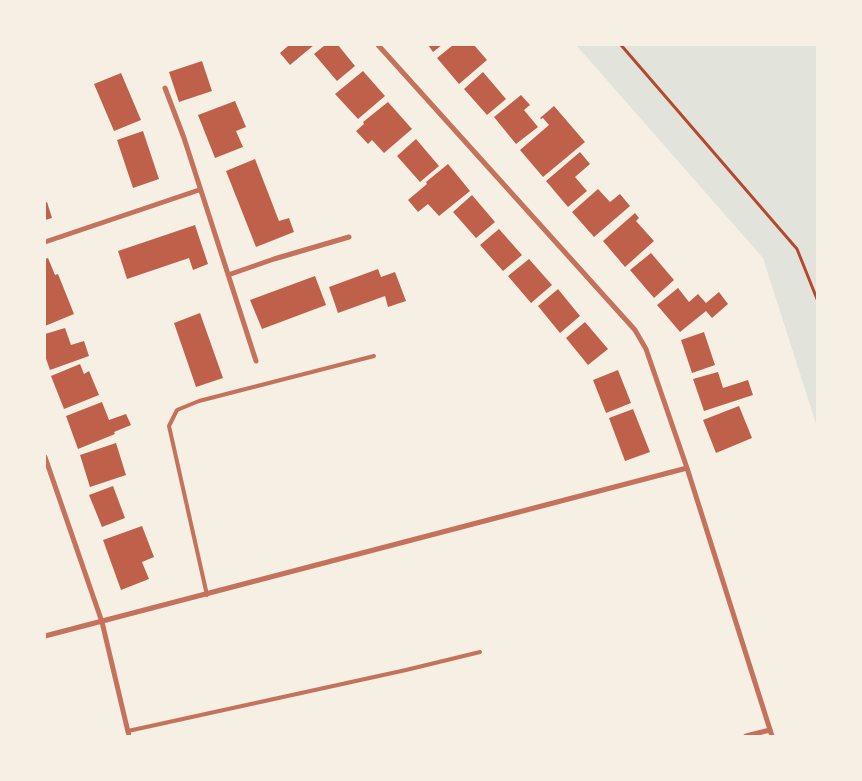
<!DOCTYPE html>
<style>
body{margin:0}
#map{position:relative;width:862px;height:781px;overflow:hidden;background:#f6efe4;font-family:"DM Sans",sans-serif}
canvas{display:block}
.frame{position:absolute;inset:0;border:46px solid #f6efe4;pointer-events:none}
</style>
<div id="map">
<canvas width="862" height="781"></canvas>
<div class="frame"></div>
</div>
<script>
const c = document.querySelector('canvas').getContext('2d');
c.lineJoin = 'round';
function paint(path, color) { c.fillStyle = color; c.fill(path, 'evenodd'); }
function stroke(path, color, width, dash) { c.strokeStyle = color; c.lineWidth = width; c.lineCap = dash ? 'butt' : 'round'; c.setLineDash(dash || []); c.stroke(path); }
const green = new Path2D(`
 M576,45h241v382l-54,-169z`);
const building = new Path2D(`
 M286,45h28l-24,20 -10,-12 8,-7z
 M325,45h13l17,21 -18,15 -23,-27z
 M428,45h14l-9,7z
 M453,45h21l13,15 -28,24 -22,-26z
 M202,61l10,30 -33,11 -10,-30z
 M363,71l22,25 -27,23 -23,-25z
 M483,72l23,27 -19,16 -23,-26z
 M121,73l20,47 -27,11 -20,-47z
 M521,95l9,10 -6,5 14,17 -22,17 -22,-27z
 M235,101l11,26 -10,4 7,16 -28,11 -17,-43z
 M388,102l24,27 -28,24 -12,-13 -4,4 -12,-13 8,-7 -1,-2z
 M554,106l31,36 -42,35 -23,-27 29,-25 -6,-7 -2,1 -1,-1z
 M143,131l16,48 -26,9 -16,-48z
 M416,139l23,27 -19,16 -23,-26z
 M580,152l10,12 -15,13 12,14 -19,16 -22,-26z
 M255,159l24,62 10,-3 5,14 -38,15 -30,-76z
 M448,164l22,27 -31,25 -11,-12 -10,8 -10,-12 19,-16 -1,-2z
 M598,189l12,13 10,-8 10,12 -36,31 -22,-25z
 M472,195l23,27 -19,16 -23,-26z
 M47,202l5,16 -7,2v-17z
 M635,213l4,5 -3,3 18,20 -29,26 -22,-26z
 M195,225l13,39 -15,6 -4,-12 -62,21 -9,-28z
 M499,229l23,26 -19,16 -23,-26z
 M651,253l23,27 -20,18 -24,-28z
 M48,258l7,17 3,-1 16,40 -29,12v-67z
 M529,259l23,26 -21,18 -23,-27z
 M378,269l3,8 14,-5 11,29 -18,6 -3,-11 -47,17 -9,-26z
 M315,276l11,29 -64,24 -12,-29z
 M678,288l11,14 9,-8 8,9 13,-11 9,12 -16,14 -6,-7 -26,21 -23,-27z
 M558,289l22,27 -20,17 -22,-27z
 M200,313l23,65 -27,9 -22,-64z
 M585,322l23,27 -20,16 -22,-27z
 M65,328l6,17 13,-4 5,15 -39,14 -5,-14v-22z
 M704,332l11,33 -23,8 -11,-33z
 M80,364l4,10 5,-3 10,24 -35,14 -13,-33z
 M618,370l13,33 -25,10 -13,-33z
 M718,372l5,16 25,-8 5,15 -49,16 -11,-32z
 M102,402l7,18 17,-6 5,11 -17,7 1,2 -37,15 -12,-33z
 M739,406l13,32 -36,15 -13,-33z
 M633,409l17,43 -25,9 -16,-43z
 M116,443l10,32 -36,12 -10,-32z
 M113,486l12,32 -23,9 -13,-32z
 M142,526l12,31 -12,5 7,17 -28,11 -18,-50z`);
const path = new Path2D(`
 M621,45l176,204 20,50`);
const service = new Path2D(`
 M207,595l-38,-169 8,-16 22,-9 175,-45
 M128,731l278,-61 74,-18`);
const minor = new Path2D(`
 M378,45l257,285 11,19 41,119 85,268
 M165,88l19,50 72,223
 M45,242l154,-52
 M228,275l46,-16 75,-22
 M45,457l57,165 27,114
 M45,636l642,-168
 M746,736l24,-6`);
paint(green, '#e2e4dc');
paint(building, '#bf614a');
stroke(path, '#b5482f', 3);
stroke(service, '#c5725c', 4);
stroke(minor, '#c5725c', 5);
</script>
